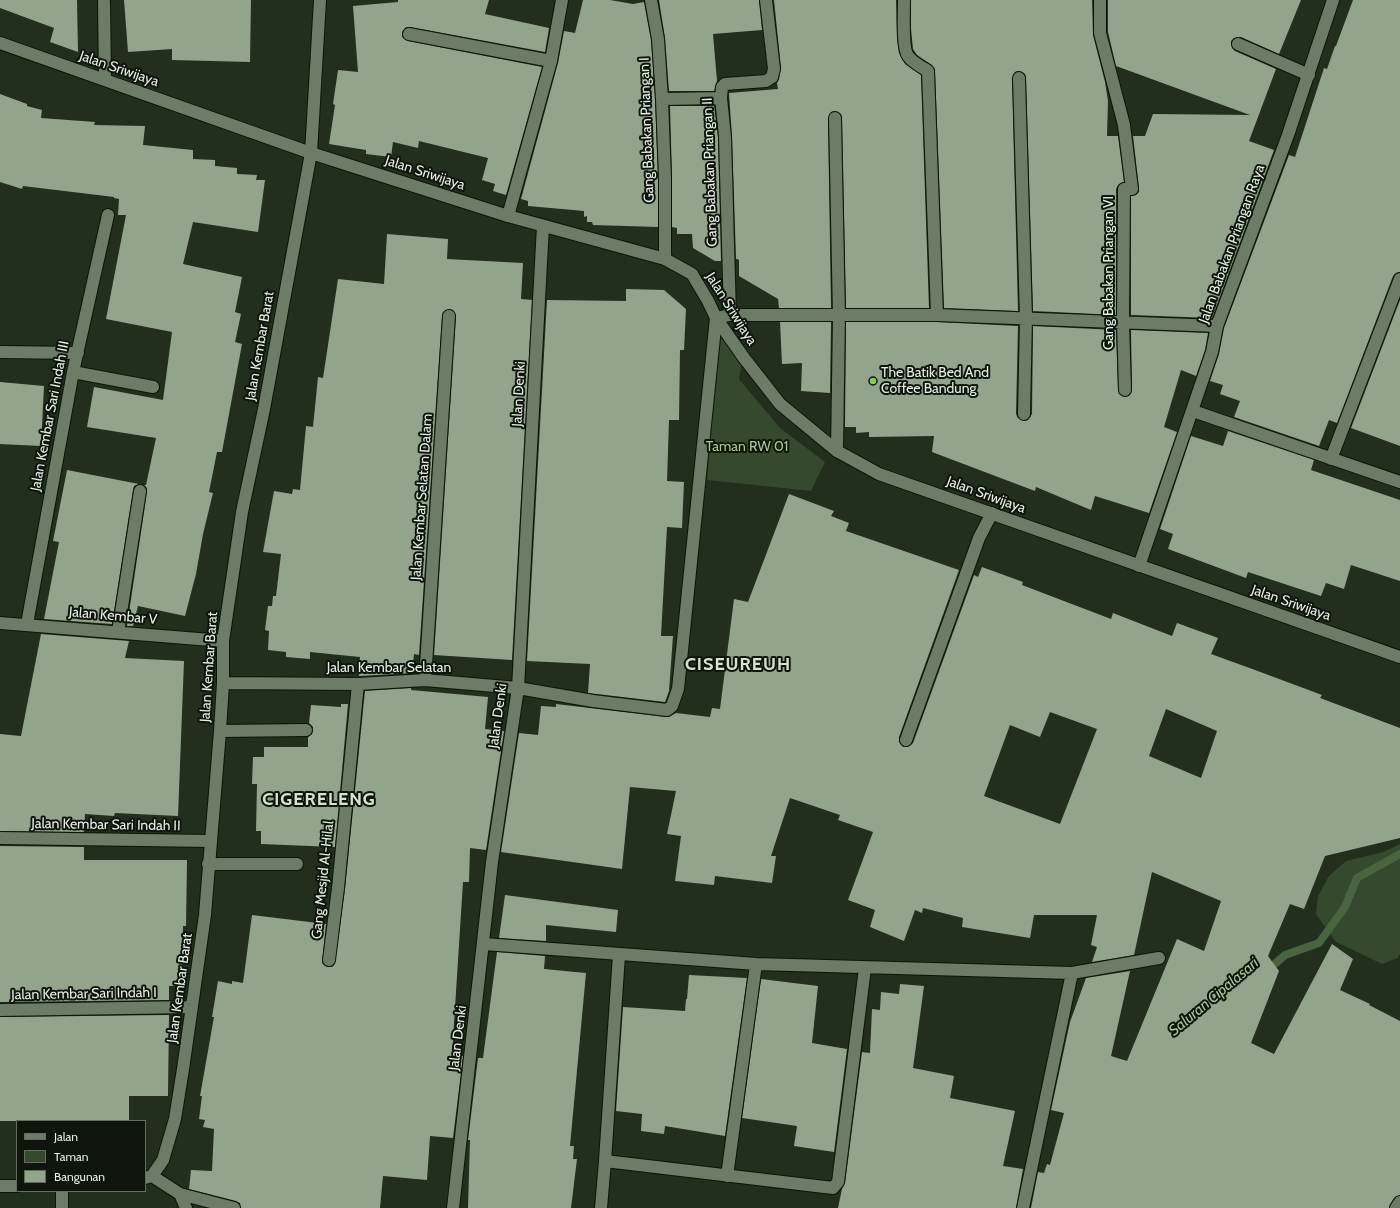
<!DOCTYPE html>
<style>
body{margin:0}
#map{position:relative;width:1400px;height:1208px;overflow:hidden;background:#212f1c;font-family:Cabin,sans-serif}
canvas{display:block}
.legend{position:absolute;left:16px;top:1120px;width:130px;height:72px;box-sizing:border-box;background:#0f150c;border:1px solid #656c62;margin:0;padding:5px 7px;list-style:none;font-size:12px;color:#e5eee2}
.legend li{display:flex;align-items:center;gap:8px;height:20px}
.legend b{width:20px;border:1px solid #656c62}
</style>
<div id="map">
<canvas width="1400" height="1208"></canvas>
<ul class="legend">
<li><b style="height:5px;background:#6c7c66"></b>Jalan</li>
<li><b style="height:11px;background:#34492d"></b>Taman</li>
<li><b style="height:11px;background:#93a48d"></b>Bangunan</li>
</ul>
</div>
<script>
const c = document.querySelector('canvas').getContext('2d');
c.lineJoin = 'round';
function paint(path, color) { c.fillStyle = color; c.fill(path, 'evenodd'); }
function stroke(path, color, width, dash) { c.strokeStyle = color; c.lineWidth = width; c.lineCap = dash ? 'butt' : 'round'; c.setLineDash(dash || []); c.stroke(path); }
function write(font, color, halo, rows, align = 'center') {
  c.font = font + ' Cabin,sans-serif'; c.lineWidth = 4; c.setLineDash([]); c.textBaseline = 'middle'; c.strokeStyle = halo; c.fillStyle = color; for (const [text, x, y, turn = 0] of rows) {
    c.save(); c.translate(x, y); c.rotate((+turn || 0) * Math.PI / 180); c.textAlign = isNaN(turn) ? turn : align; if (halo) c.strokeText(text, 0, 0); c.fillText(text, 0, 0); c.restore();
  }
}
const green = new Path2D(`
 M718,325l24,37 -3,17 41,49 45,34 -14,29 -104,-11z
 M1400,844v109l-2,5 -16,6 -46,-22 -20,-28 2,-18 11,-20 17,-15 37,-9z`);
const stream = new Path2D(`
 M1267,971l18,-16 34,-12 26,-36 12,-29 43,-24`);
const building = new Path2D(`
 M0,0h77l1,52 -28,-10 4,-14 -54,-20z
 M124,0h127l-1,62 -78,-2v-11l-44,3z
 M398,0h91l-4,14 64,14 -4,24 -135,-25h-4l-4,5v5l6,4 134,26 -36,128 -13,-4 2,-7 -13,-4 6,-22 -69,-17 -1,7 -25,-6 -2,15 -25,-3v-4l-37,-6 6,-39 -2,-1 5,-34 20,2 -5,-66 45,-4z
 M583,0h27l23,4 11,-2 7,38 4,59 3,79v49l-65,-2 -1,-3h-5v-6l-3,1v-6l-56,-5v-5l-7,-2 37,-136 6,-32 11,2z
 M659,0h100l3,30 -49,4 4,47 -3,10h-45l-4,-53z
 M774,0h122l1,38 2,15 6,11 16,11 8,233h-83l-4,-190 -1,-4 -6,-3 -4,1 -3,6 3,190h-52l-1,-9 -39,-23v-15l-1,-2h-2l-4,-122 -3,-44 49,-4 -1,-6 2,-4 2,-11z
 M911,0h181l1,35 12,47 3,19 -1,35h11l6,46 -6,3 -2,4v126l-83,-4 -7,-233 -1,-4 -6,-3 -4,1 -3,6 6,233 -74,-3 -9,-237 -3,-6 -15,-10 -4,-6 -2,-20z
 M1108,0h193l-22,54 -38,-17 -7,1 -3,3 1,7 3,3 41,18 -27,72 25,9 -62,168 -81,-3v-119l5,-1 3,-3v-4l-6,-52h12l8,-22 97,1 -134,-49 -8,-34z
 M1353,0h47v272l-4,1 -3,3 -56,147 -8,-3 -10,26 -85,-29 6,-16 -20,-7 3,-9 -13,-4 9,-27 5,-26 65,-173 6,2 29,-89 3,1 8,-23h1z
 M0,94l27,10v2l15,4 -1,8 54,4 -1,3 51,1 -2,19 50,5v9l22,1v6l22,2v6l20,1 -1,5h9l-7,52 -65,-10 -10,42 59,13 -7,35 6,2 -6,28 7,2 -20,108h-5l-8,40 4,1 -10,41 -7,40 -11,42 -47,-10 -5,20h-6l20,-134v-4l-3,-3h2l10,-47 -69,-11 7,-40 69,13 9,-68 -66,-13 20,-104h-8l1,-16 -5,-1v-1l-91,-11 -1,3 -22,-7z
 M670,106h44l4,31 3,124h-6l-22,-13 -1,-14h-15v-6l-5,-1v-49z
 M387,234l61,5 -1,20 76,4 -2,36 11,1 -20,360 -78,-5 22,-339 -3,-6 -4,-1 -6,3 -1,4 -23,339 -5,-1 -2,19 -53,3 1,-19 -50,-5v7l-24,-2v-5l-18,-2 1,-19 -4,-1 3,-24h4l1,-10h3l5,-42 -18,-2 11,-61 18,3 1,-5 7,1 6,-64 7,1 5,-50 5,1 15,-99 46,5z
 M626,289l38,1 22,19 -2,41h-4l-1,70h-10l-2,61 17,1 -2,46 -15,-1 -6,109h12l-4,55 -4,11 -77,-9 2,-29 -63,-3 20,-361 79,1z
 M1400,300v146l-49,-18z
 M780,322h51l-1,71 -29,-2 1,-28 -20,1z
 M846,322h91l81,4 -2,88 2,4 5,3 5,-1 4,-6 1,-88 83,4 2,60 1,4 6,3 4,-1 3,-6 -1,-60 77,3 -3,17 -9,26 -15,-6 -17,57 13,5 -28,81 -54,-17 -4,14 -55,-23 -1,4 -103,-39 2,-16 -65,1v-5l-13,1v-6h-11z
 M0,382l44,4 -3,60 -41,-2z
 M1228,431l86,29 -3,10 89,30v81l-49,-16 -7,24 -18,-6 -5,13 -73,-24 -2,6 -78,-29 5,-15 -13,-5 31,-93 32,10z
 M67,470l72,14 -5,2 -1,4 -21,134 -68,-5 15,-77 -6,-1z
 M789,494l45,17 -3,5 18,7 -3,8 113,39 -60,167v5l4,5h5l5,-4 61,-168 4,2 4,-10 41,15 -1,3 89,34 2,-6 59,23 5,-13 41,15 -7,16 44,16 67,25 -2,3 80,30v110l-75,18 -21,53 -14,-5 -22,52 11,15 -28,72 23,11 58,-110 21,15 -13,31 30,14 -1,1 31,16v174l-6,3 -5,10h-358l7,-36 6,1 3,-9 3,1 14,-52 -13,-3 19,-88 16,-44 44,-7 -19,85 16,5 50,-122 27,12 17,-50 -69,-29 -18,83 -42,7 5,-15 -6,-2 6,-30h-63l-4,23 -68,-11 1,-9 -40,-10 -1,5 -7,-3 -11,31 -34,-14 5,-17 -27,-10 25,-68 -35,-12 2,-5 -50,-17 -19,58h5l-4,27 -57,-7 -1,9 -39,-4 6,-45 -14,-2 9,-43 -46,-4 -8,82 -121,-17 18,-119 19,2 3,-29 15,1v-3l110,13h3l7,-4 34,4 2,-9 8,1 14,-110 14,3zM1166,709l51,22 -16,47 -52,-22zM1050,712l47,17 -37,95 -76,-28 26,-71 30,12z
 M41,634l88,7 -4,17 59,3 -6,155 -63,-3 -1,3 -29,-2 -1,18 -84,-1v-97l21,2z
 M411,688v2l77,7 -3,32 19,2 -18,119 -16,-2 -1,34h-6l-11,173 11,1 -10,82 -23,-2 -3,44 -44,-4 -3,32h-139l-1,-5 -4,-2 -47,-12 2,-19 21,1 2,-42 -11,-2 2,-7 -6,-1 3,-23h-2l14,-79h-2l6,-36 14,3v-3l11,2 9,-68 74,9 -4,39 3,3 3,1h4l3,-3 10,-75 20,-198z
 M341,704h7l-13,143 -74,-3v-13h-5l1,-47h-5l1,-27h11v-10h44v-10l4,-3 1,-4v-3l-4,-4 2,-18 30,2z
 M0,846l84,1v13h103l-1,66h-3l-1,60h-13v14l-169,2z
 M505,895l113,15 -2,22 -70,-7v16l-47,-3z
 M497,952l48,4 -1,13 42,4 -16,173h4l-1,13h4l-6,49h-103l2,-68h-2l10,-82h5z
 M689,975l58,3 -22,158 -60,-10 -1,8 -23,-3 1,-17 -26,-3 7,-104 62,4 1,-12h1z
 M761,979l57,7 -6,57 35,6 -13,103 -40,-6 3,-20 -55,-8z
 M900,984l24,2 -11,82 41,8 -4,22 65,13 -12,55 20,3 -7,39h-178l4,-19 3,-6 17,-131 8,1 2,-44 8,1 1,-18 18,2z
 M169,1015l-1,81h-39v25h-129v-104z`);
const service = new Path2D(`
 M104,2l1,77
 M220,731l86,-1
 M906,740l73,-202 13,-25
 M208,864h89`);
const minor = new Path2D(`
 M651,0l7,39 4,60 3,79v81
 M904,0c0,12 -2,48 4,56 5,7 14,11 20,15l9,244
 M1100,0v33l24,92 8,64h-8l-1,134 2,67
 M409,34l142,27 -43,155
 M1238,44l71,31
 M551,61l11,-61
 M1019,78l7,240 -2,96
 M662,99l59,-1
 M835,118l4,198 -2,135
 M730,315l-5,-178 -4,-39 1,-11 3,-3 41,-3 6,-4 2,-8 -8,-69
 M0,352l78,1
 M73,372l80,15
 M1193,411l207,71
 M1331,459l69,-180
 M1139,566l73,-214 5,-26 71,-191 45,-135
 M0,623l223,18
 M27,624l46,-252 35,-157
 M118,632l22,-141
 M425,680l24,-364
 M223,683l135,1 67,-4 93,8 75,13 74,9 5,-4 6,-17 38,-371 14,-3h207l280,11
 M0,838l211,3
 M484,944l272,20 316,9 87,-15
 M619,955l-14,206 228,27 5,-6 27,-214
 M329,960l9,-72 20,-204
 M0,1010l192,-3
 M152,1176l28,18 6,14
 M727,1176l29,-212
 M145,1178l7,-2 11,-16 12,-41 8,-50 22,-154 15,-184 3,-48v-42l19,-129 22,-103 47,-256 9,-153
 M0,1186h17
 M62,1191v17
 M180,1194l54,14
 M453,1208l39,-346 26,-174 25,-462
 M601,1208l4,-47
 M1023,1208l49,-235
 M1396,1208l4,-6`);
const secondary = new Path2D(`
 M0,43l311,110 197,63 157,43 27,15 16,27 8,17 28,40 36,46 57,47 42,23 521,183`);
const markers = [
 [873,381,4,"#7bd156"]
];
const streetNames = [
 ["Jalan Sriwijaya",119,69,19],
 ["Gang Babakan Priangan I",647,130,-92],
 ["Gang Babakan Priangan II",710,172,-92],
 ["Jalan Sriwijaya",425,173,18],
 ["Jalan Babakan Priangan Raya",1232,244,-70],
 ["Gang Babakan Priangan VI",1109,273,-90],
 ["Jalan Sriwijaya",731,309,58],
 ["Jalan Kembar Barat",260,346,-80],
 ["Jalan Denki",519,394,-87],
 ["Jalan Kembar Sari Indah III",50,416,-79],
 ["Jalan Sriwijaya",986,495,20],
 ["Jalan Kembar Selatan Dalam",422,497,-86],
 ["Jalan Sriwijaya",1291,603,19],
 ["Jalan Kembar V",113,616,5],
 ["Jalan Kembar Barat",209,667,-86],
 ["Jalan Kembar Selatan",389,668],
 ["Jalan Denki",498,716,-82],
 ["Jalan Kembar Sari Indah II",106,825,1],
 ["Gang Mesjid Al-Hilal",323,880,-84],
 ["Jalan Kembar Barat",180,988,-82],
 ["Jalan Kembar Sari Indah I",84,994,-1],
 ["Jalan Denki",458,1038,-83]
];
const poiNames = [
 ["The Batik Bed And",881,373],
 ["Coffee Bandung",881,389]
];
const parkNames = [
 ["Taman RW 01",747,447]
];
const waterNames = [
 ["Saluran Cipalasari",1214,997,-40]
];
const districtNames = [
 ["CISEUREUH",738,665],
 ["CIGERELENG",319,800]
];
paint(green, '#34492d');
stroke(stream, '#4a6340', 8);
paint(building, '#93a48d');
stroke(service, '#0a1705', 14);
stroke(minor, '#0a1705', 14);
stroke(secondary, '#0a1705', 14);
stroke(service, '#6c7c66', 12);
stroke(minor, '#6c7c66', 12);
stroke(secondary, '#6c7c66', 12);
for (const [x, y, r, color] of markers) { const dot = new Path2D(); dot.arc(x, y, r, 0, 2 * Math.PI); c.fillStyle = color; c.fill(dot); stroke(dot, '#0f150c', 1.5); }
write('14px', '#e5eee2', '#0f150c', streetNames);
write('14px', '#e5eee2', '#0f150c', poiNames, 'left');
write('14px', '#a2cc92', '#0f150c', parkNames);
write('italic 15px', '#a2cc92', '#0f150c', waterNames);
c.letterSpacing = '1px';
write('bold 18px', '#d2e4cb', '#0f150c', districtNames);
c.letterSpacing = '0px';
</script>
